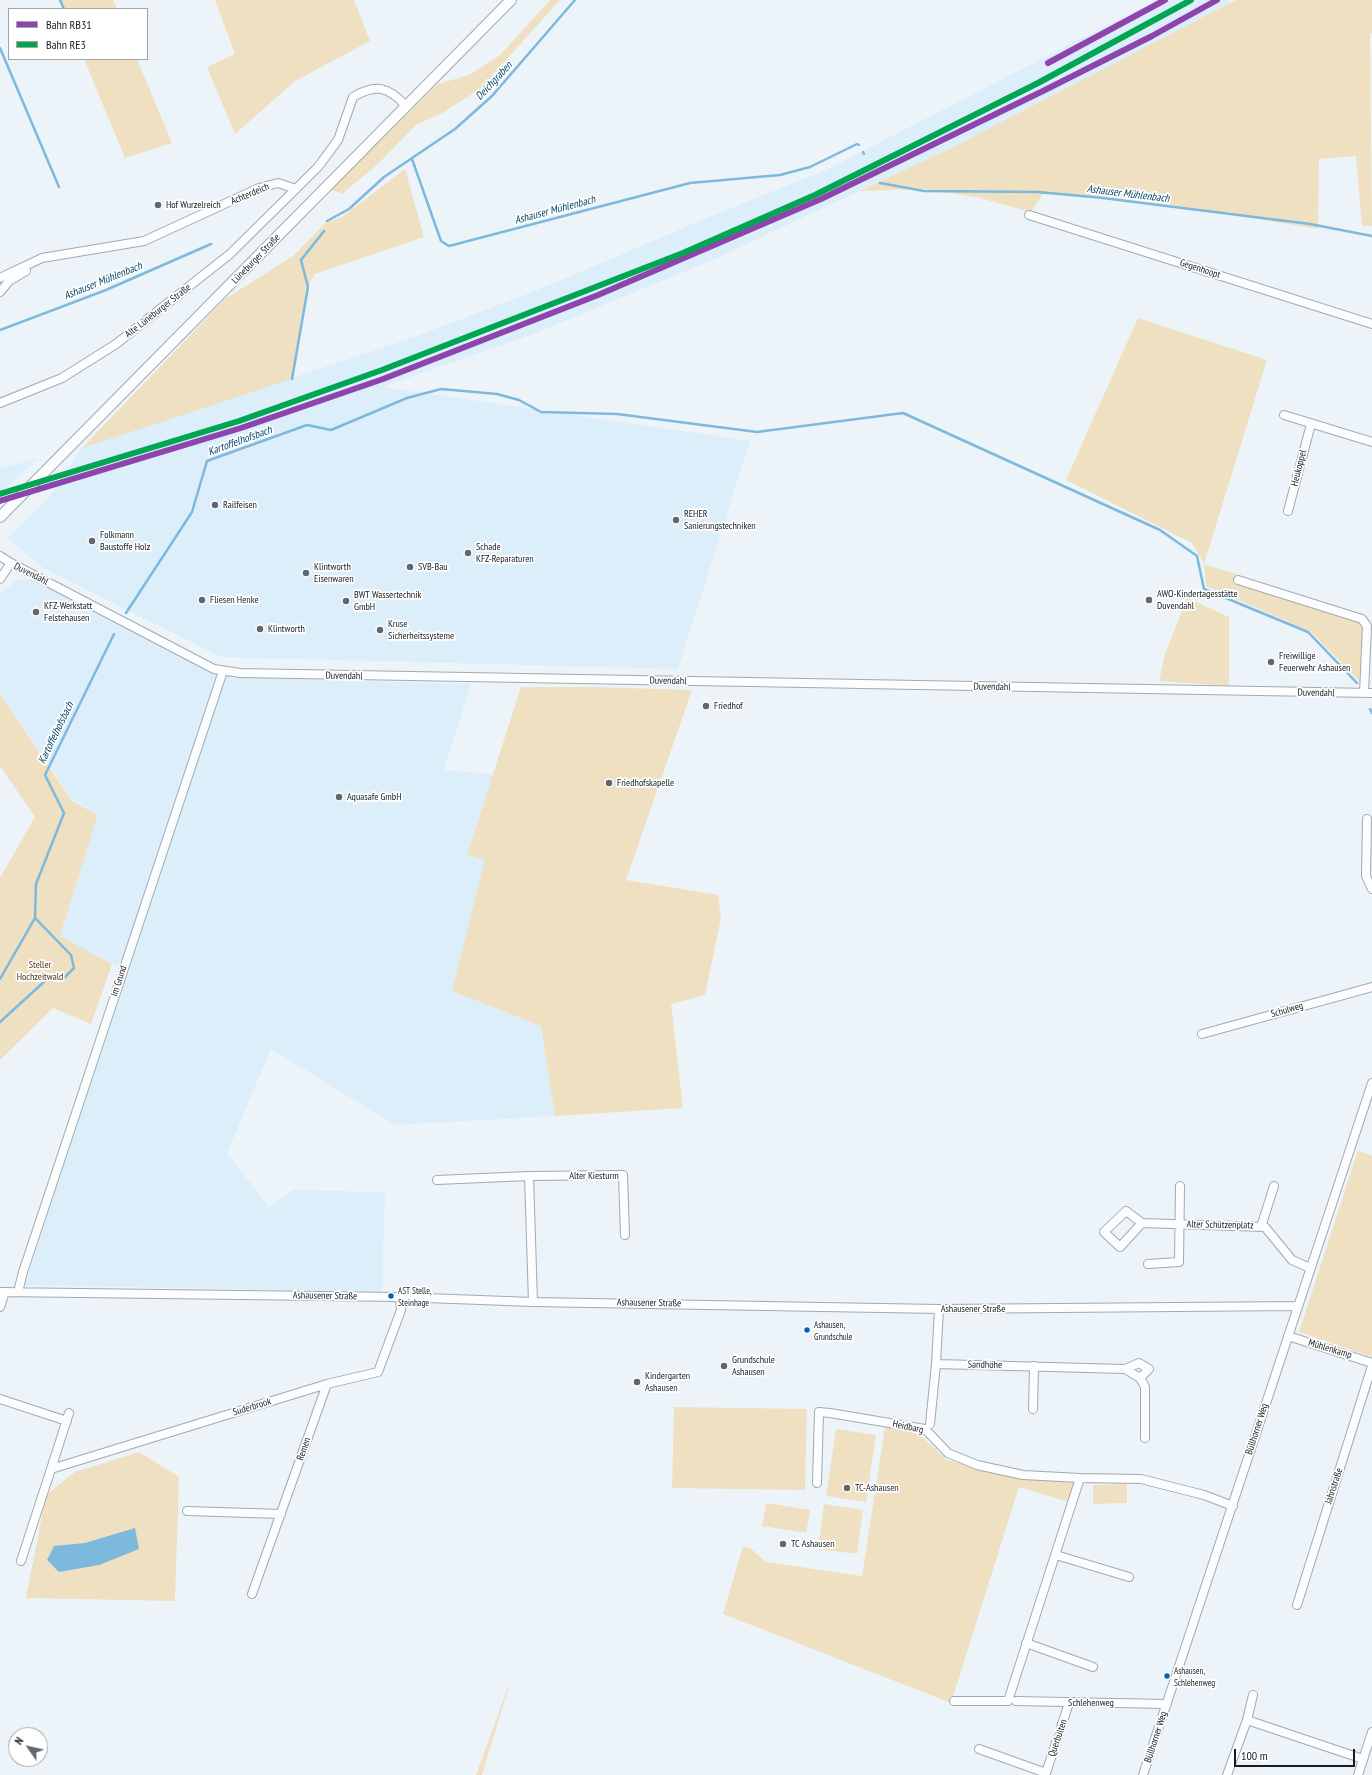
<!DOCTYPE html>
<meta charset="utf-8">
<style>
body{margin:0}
#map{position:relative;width:1372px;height:1775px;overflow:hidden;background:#ecf4f9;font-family:"PT Sans Narrow",sans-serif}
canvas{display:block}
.legend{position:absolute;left:8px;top:8px;width:140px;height:52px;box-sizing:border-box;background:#fff;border:1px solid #a2a5a6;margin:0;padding:5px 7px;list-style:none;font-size:12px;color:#161d21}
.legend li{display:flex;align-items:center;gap:8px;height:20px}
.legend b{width:20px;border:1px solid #a2a5a6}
.north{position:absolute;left:8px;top:1727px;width:40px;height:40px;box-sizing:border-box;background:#fff;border:1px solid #a2a5a6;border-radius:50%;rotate:304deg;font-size:11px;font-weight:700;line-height:16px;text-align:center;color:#161d21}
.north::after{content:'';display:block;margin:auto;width:14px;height:18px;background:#61686d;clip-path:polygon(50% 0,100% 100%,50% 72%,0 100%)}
.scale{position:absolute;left:1234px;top:1749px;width:121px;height:18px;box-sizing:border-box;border:2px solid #161d21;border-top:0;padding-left:5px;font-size:12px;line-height:14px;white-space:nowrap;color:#161d21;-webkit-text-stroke:3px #fff;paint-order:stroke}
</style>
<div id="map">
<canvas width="1372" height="1775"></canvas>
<ul class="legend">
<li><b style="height:5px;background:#8e44ad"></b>Bahn RB31</li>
<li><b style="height:5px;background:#00a651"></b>Bahn RE3</li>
</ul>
<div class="north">N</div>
<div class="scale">100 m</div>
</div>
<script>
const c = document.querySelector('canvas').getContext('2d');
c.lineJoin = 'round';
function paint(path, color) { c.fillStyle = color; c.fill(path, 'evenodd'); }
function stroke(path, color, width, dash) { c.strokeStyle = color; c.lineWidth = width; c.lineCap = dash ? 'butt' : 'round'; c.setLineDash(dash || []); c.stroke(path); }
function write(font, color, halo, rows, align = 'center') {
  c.font = font + ' "PT Sans Narrow",sans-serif'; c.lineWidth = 3.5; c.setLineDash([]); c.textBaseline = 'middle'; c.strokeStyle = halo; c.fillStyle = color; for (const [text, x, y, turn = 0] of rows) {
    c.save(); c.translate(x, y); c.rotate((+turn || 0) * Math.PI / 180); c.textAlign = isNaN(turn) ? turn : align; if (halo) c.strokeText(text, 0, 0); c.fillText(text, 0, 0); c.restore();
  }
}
const built = new Path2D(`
 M1156,0h71l2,2 -1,3 -271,140 -242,114 -179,74 -153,54 367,54 -72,228 -457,-12 -179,-90 -35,-29 41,-39 34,-51 335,-112 123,-47 176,-75 112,-45z
 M38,458l-38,36v-25z
 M17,580h17l177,92 18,5 242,7 -27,86 49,4 -26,81 18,5 -33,131 89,35 14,90 -160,9 -124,-76 -44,104 42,54 24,-17 92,2 -3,100 -357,-7 100,-314 -65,-35 38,-121 -26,-16 -72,-106v-99z`);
const green = new Path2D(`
 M60,0h53l4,9h-53z
 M215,0h139l16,41 -75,40 -60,53 -28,-67 28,-13z
 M550,0h10l-80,89 -36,23 -28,13 -38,39 -36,30 -12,-5 108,-105 31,-9 30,-19z
 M1236,0h136v34h-2l2,192h-10l-6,-70 -37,3 -1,70 -187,-31 -88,-4 -12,18 -55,-15 -53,-8 -63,2 97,-46z
 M84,59h53l35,84 -47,15z
 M405,169l19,68 -109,37 -7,13 -16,92 -210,69 143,-149 68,-43 32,-33 17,-6z
 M1138,318l129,42 -63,204 35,11 -3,9 119,35 8,9 -3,54 -50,-51 -104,-45 -2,-22 -12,-21 -126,-63z
 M1187,598l42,19v69l-70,-5 6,-27z
 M521,687h72l99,3 -66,190 92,15 3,23 -16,77 -34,9 12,104 -128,8 -14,-90 -89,-35 33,-131 -18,-5z
 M0,694l72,107 26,14 -38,121 52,28 -21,60 -38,-16 -53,52v-182l35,-61 -35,-51z
 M1358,1150l14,6v201l-73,-25z
 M674,1407l133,2 -2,81 -133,-2z
 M885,1427l34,7 28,26 75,18 50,3 2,2 -5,19 -50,-15 -68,216 -228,-89 20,-68 7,2 16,14 96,14z
 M836,1429l40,6 -10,67 -40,-6z
 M139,1452l40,25 -4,124 -149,-3 20,-103 29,-23z
 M1127,1484v19l-34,1v-19z
 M766,1503l44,7 -4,23 -44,-7z
 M824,1504l39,6 -6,44 -39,-5z
 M512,1676l-30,99h-6z`);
const water = new Path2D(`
 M135,1528l4,21 -40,16 -40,7 -12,-12 7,-14 31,-3z`);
const stream = new Path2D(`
 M60,0l4,9
 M0,48l59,139
 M863,152l1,2
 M412,159l29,82 8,5 241,-63 90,-8 30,-8 47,-23 2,1
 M880,183l44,8 114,1 65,6 207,26 62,12
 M327,221l22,-12 35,-32 71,-48 37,-33 83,-96
 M0,330l106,-40 105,-46
 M292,379l16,-92 -7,-27 23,-29
 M126,613l66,-101 15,-51 100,-36 24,5 76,-32 34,-9 56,5 22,6 22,12 76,2 140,18 146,-19 257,117 37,26 7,33 104,43 49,51
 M1370,709l2,4
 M0,979l35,-61
 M0,1022l45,-41 18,-2 11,-11 -3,-13 -36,-37 1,-34 28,-71 -19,-38 69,-141`);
const minor = new Path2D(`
 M1029,215l343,109
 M0,278l42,-20 102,-17 115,-53 19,-5 18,6
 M0,292l9,-11 17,-10
 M0,403l62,-25 54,-34 114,-90 88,-87 20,-27 15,-43c22,-13 35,-11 53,9
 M1284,415l88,27
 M1288,511l23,-87
 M0,556l11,7 203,106 26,4 1132,20
 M0,579l11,-16
 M1238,580l124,39 5,7 -3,67
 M1367,819l-1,57 6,13
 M1202,1034l170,-47
 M529,1176l94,-1 2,60
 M437,1180l92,-4 4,126
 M1142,1223l-22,24 -16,-15 22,-21 16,12 123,4 27,33 18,8
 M1261,1227l13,-41
 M1148,1264l31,-2 1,-76
 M0,1292l400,5 133,5 406,7 359,-3
 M18,1292l5,-20 200,-601
 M0,1307l5,-15
 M1288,1336l84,27
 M936,1364l189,5 15,9 5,9v51
 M1125,1369l14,-6 10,6 -9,9
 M0,1399l67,22
 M1033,1409l1,-43
 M930,1424l6,-60 3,-55
 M51,1469l18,-56
 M817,1483l2,-71 11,1 95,16 23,24 29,12 46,10 57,3 61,1 63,16 29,11
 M187,1511l94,3
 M1056,1555l73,22
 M21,1561l30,-92 276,-85 51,-12 23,-62 -1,-13
 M252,1594l75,-210
 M1297,1605l75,-239
 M1026,1643l67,24
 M954,1701h54l72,-223
 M1016,1701l151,3
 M1247,1720l116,39
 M979,1749l67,24 23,-70
 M1143,1775l229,-692
 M1227,1775l20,-55 6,-25
 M1358,1775l14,-43`);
const major = new Path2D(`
 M0,517l511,-517`);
const rail1 = new Path2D(`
 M1048,63l117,-63
 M0,501l241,-73 142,-49 215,-84 223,-96 224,-109 107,-54 65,-36`);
const rail2 = new Path2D(`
 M0,494l239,-73 143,-51 301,-117 132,-58 223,-112 153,-83`);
const markers = [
 [158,205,4,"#61686d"],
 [215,505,4,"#61686d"],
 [676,520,4,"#61686d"],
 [92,541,4,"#61686d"],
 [468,553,4,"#61686d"],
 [410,567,4,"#61686d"],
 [306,573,4,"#61686d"],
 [202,600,4,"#61686d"],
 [1149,600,4,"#61686d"],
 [346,601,4,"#61686d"],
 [36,612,4,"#61686d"],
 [260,629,4,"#61686d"],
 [380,630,4,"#61686d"],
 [1271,662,4,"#61686d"],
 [706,706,4,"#61686d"],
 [609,783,4,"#61686d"],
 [339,797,4,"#61686d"],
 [391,1296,3.5,"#0065bd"],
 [807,1330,3.5,"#0065bd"],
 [724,1366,4,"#61686d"],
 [637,1382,4,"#61686d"],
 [847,1488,4,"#61686d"],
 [783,1544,4,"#61686d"],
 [1167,1676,3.5,"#0065bd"]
];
const busNames = [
 ["AST Stelle,",398,1291],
 ["Steinhage",398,1303],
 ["Ashausen,",814,1325],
 ["Grundschule",814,1337],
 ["Ashausen,",1174,1671],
 ["Schlehenweg",1174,1683]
];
const streetNames = [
 ["Achterdeich",250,194,-23],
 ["Lüneburger Straße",256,259,-46],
 ["Gegenhoopt",1200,269,18],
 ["Alte Lüneburger Straße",158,311,-38],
 ["Heukoppel",1299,468,-76],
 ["Duvendahl",31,574,27],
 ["Duvendahl",344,676,1],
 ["Duvendahl",668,681,1],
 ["Duvendahl",992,687,1],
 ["Duvendahl",1316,693,1],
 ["Im Grund",119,981,-72],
 ["Schulweg",1287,1010,-16],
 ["Alter Kiesturm",594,1176],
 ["Alter Schützenplatz",1220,1225,1],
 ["Ashausener Straße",325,1296,1],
 ["Ashausener Straße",649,1303,1],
 ["Ashausener Straße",973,1309],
 ["Mühlenkamp",1330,1349,17],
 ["Sandhöhe",985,1365,1],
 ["Suderbrook",252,1407,-17],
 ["Heidbarg",908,1427,12],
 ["Büllhorner Weg",1257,1429,-72],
 ["Remen",304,1449,-71],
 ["Jahnstraße",1334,1486,-72],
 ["Schlehenweg",1091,1703],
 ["Büllhorner Weg",1156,1737,-72],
 ["Querbülten",1058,1738,-71]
];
const poiNames = [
 ["Hof Wurzelreich",166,205],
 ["Railfeisen",223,505],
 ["REHER",684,514],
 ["Sanierungstechniken",684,526],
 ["Folkmann",100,535],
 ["Baustoffe Holz",100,547],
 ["Schade",476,547],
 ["KFZ-Reparaturen",476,559],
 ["Klintworth",314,567],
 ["Eisenwaren",314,579],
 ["SVB-Bau",418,567],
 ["AWO-Kindertagesstätte",1157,594],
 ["Duvendahl",1157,606],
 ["BWT Wassertechnik",354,595],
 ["GmbH",354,607],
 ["Fliesen Henke",210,600],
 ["KFZ-Werkstatt",44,606],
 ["Felstehausen",44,618],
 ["Kruse",388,624],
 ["Sicherheitssysteme",388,636],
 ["Klintworth",268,629],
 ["Freiwillige",1279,656],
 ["Feuerwehr Ashausen",1279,668],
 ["Friedhof",714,706],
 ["Friedhofskapelle",617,783],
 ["Aquasafe GmbH",347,797],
 ["Grundschule",732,1360],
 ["Ashausen",732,1372],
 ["Kindergarten",645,1376],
 ["Ashausen",645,1388],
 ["TC-Ashausen",855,1488],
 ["TC Ashausen",791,1544]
];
const parkNames = [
 ["Steller",40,965],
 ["Hochzeitwald",40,977]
];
const waterNames = [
 ["Deichgraben",494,81,-47],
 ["Ashauser Mühlenbach",1128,194,7],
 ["Ashauser Mühlenbach",555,210,-15],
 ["Ashauser Mühlenbach",103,281,-22],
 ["Kartoffelhofsbach",240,441,-20],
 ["Kartoffelhofsbach",56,733,-64]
];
paint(built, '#ddeefb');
paint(green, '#efe0c1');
paint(water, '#7db8dd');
stroke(stream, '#7db8dd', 2.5);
stroke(minor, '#a3a9ae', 10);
stroke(major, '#a3a9ae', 12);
stroke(minor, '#fcfdfe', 8);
stroke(major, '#fcfdfe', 10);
stroke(rail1, '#8e44ad', 6);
stroke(rail2, '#00a651', 6);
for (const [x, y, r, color] of markers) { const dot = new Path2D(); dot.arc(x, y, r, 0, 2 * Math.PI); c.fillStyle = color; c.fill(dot); stroke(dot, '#fff', 1.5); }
write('9px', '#161d21', '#fff', busNames, 'left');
write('10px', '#161d21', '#fff', streetNames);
write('10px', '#161d21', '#fff', poiNames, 'left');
write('10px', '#493614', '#fff', parkNames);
write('italic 11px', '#03476a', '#fff', waterNames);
</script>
